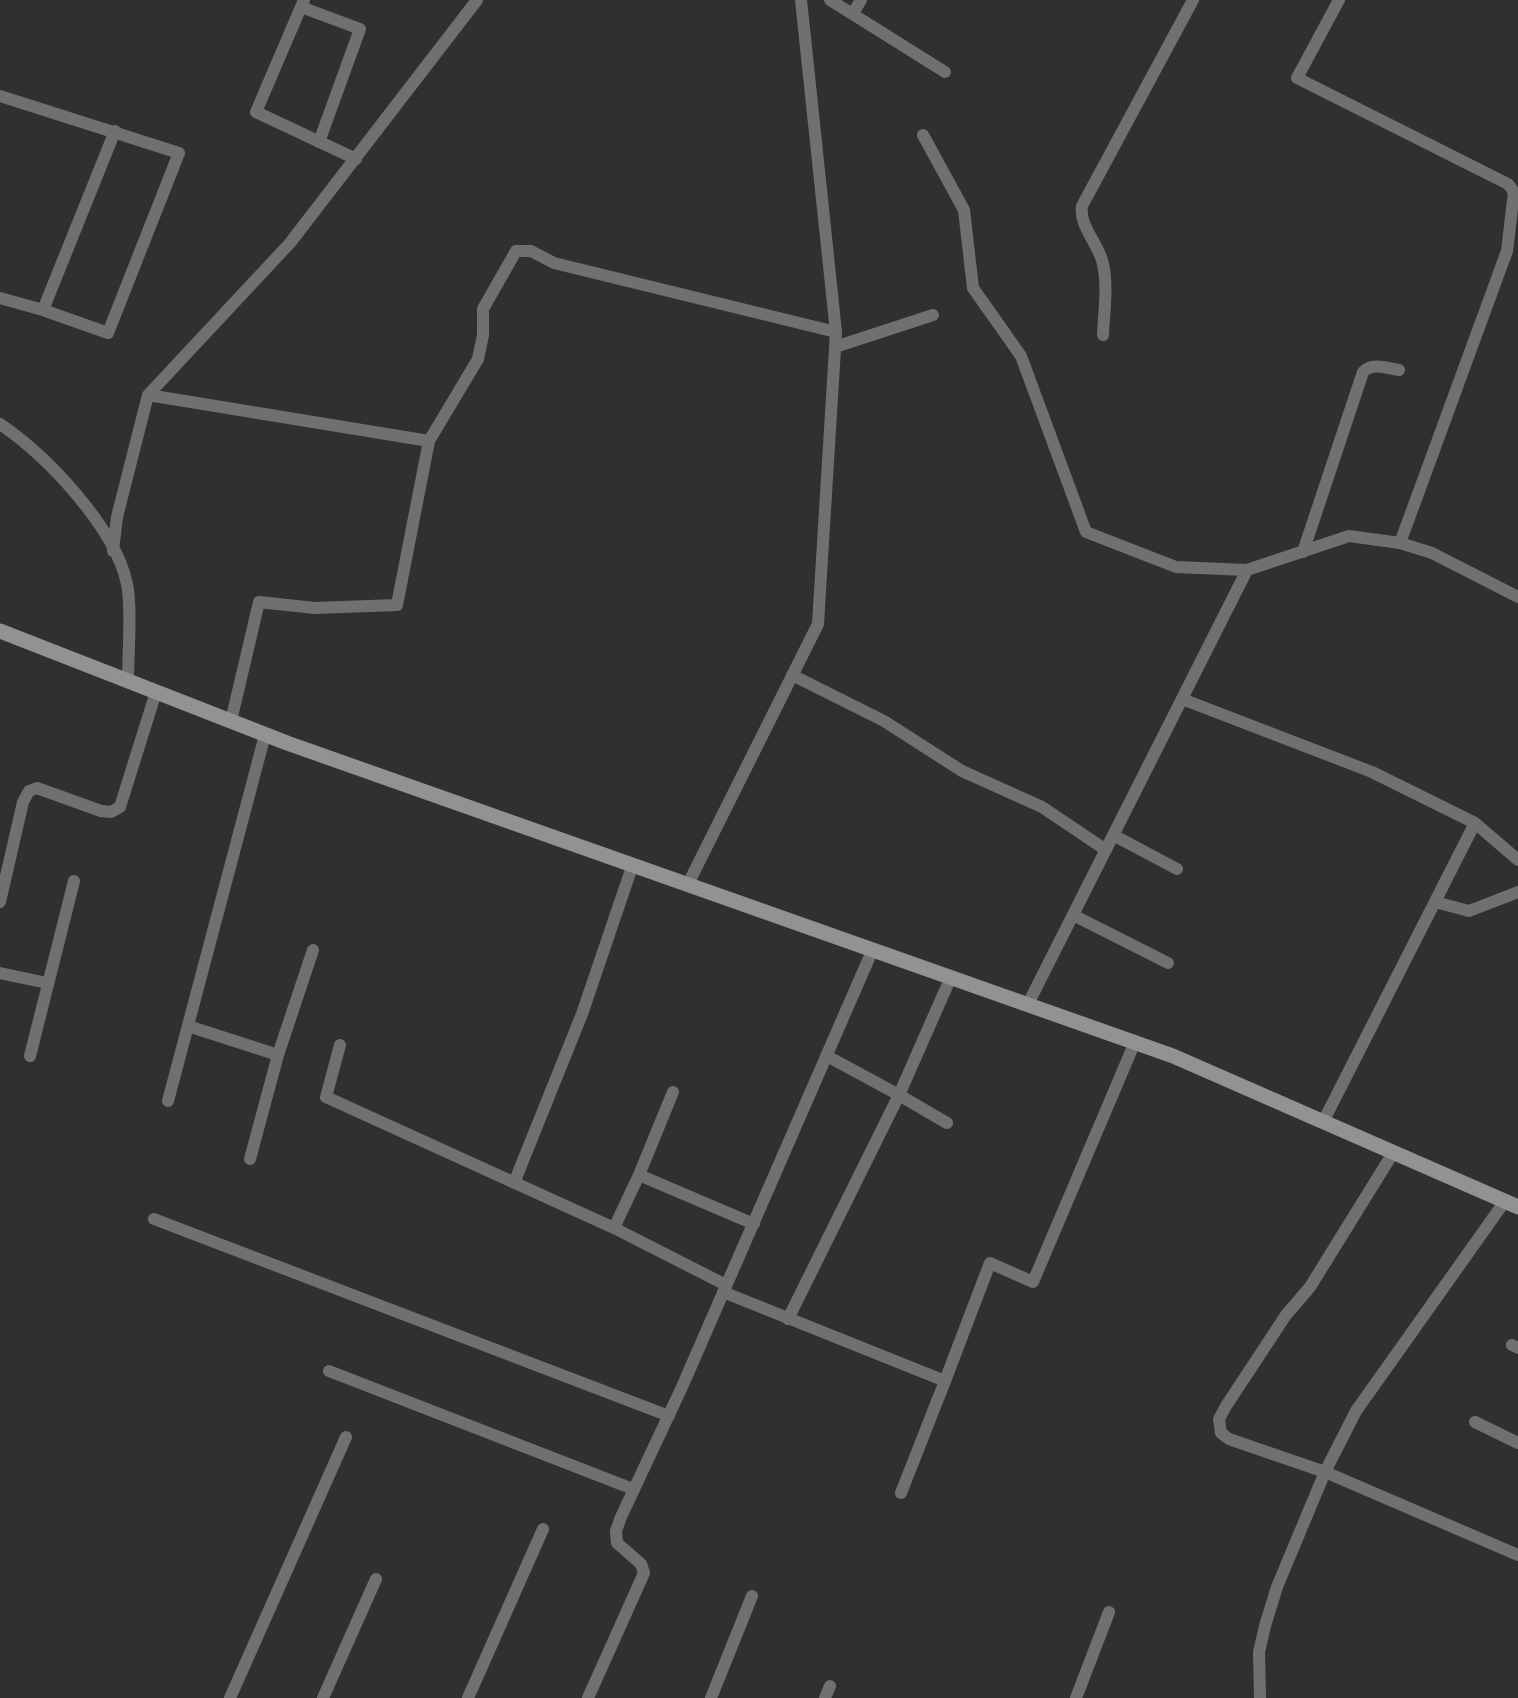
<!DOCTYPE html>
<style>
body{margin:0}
canvas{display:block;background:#30312f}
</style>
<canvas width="1518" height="1698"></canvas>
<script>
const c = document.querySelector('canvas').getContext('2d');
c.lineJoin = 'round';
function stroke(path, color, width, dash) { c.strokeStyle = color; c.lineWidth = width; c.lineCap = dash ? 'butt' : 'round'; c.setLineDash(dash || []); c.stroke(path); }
const street = new Path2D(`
 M304,0l-48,112 100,47
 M830,0l115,72
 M1339,0l-42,78 211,106 6,8 -7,59 -107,292
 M301,7l59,22 -41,113
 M853,13l8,-13
 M0,96l179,57 -71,180 -65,-23 72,-179
 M923,135l41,75 9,78 48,68 65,176 90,35 71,3 102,-34 51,7 32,10 86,44
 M0,298l43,12
 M1103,335c1,-23 5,-48 0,-71 -4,-20 -24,-37 -21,-58l111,-206
 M835,347l98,-32
 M148,395l281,46 49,-82 5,-24v-26l33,-58h15l23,12 282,69
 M0,424c47,32 115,103 127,160 5,23 1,71 1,97
 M113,551l4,-34 31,-122 142,-152 187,-243
 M1303,552l60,-180c9,-10 24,-4 36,-2
 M792,675l92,46 78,50 80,36 64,43
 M1182,699l190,73 103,51 43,37
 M231,721l28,-119 56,6 82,-3 32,-164
 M1113,835l64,34
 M688,884l130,-260 18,-292 -35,-332
 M0,902l23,-100 6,-11 8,-3 64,23 10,1 9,-5 36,-115
 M1435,902l34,9 49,-19
 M1073,915l95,48
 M0,973l47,10
 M1028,1004l219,-434
 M188,1026l90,29 35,-105
 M340,1045l-14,52 288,131 112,57
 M30,1056l44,-175
 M168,1101l97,-366
 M1323,1122l152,-299
 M947,1123l-48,-28 52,-118
 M1393,1153l-83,134 -24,28 -60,91 -7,13 2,14 8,6 96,33 193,83
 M250,1159l28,-104
 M639,1175l115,49
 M514,1183l68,-169 51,-150
 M154,1219l515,197
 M614,1228l25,-53 34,-83
 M723,1292l222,89 -44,112
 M788,1319l111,-224 -72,-39
 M1512,1345l6,3
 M329,1371l304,118
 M945,1381l45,-118 43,19 102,-240
 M1475,1422l43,21
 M230,1698l116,-261
 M323,1698l53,-119
 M468,1698l75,-169
 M588,1698l56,-125 -3,-9 -24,-21 -1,-12 5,-14 61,-130 191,-438
 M711,1698l41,-102
 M825,1698l5,-12
 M1076,1698l33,-86
 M1260,1698l-1,-46 6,-26 12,-39 48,-115 31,-61 149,-210`);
const secondary = new Path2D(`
 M0,631l287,112 886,313 345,151`);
stroke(street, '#6f706f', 12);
stroke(secondary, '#929391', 15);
</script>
